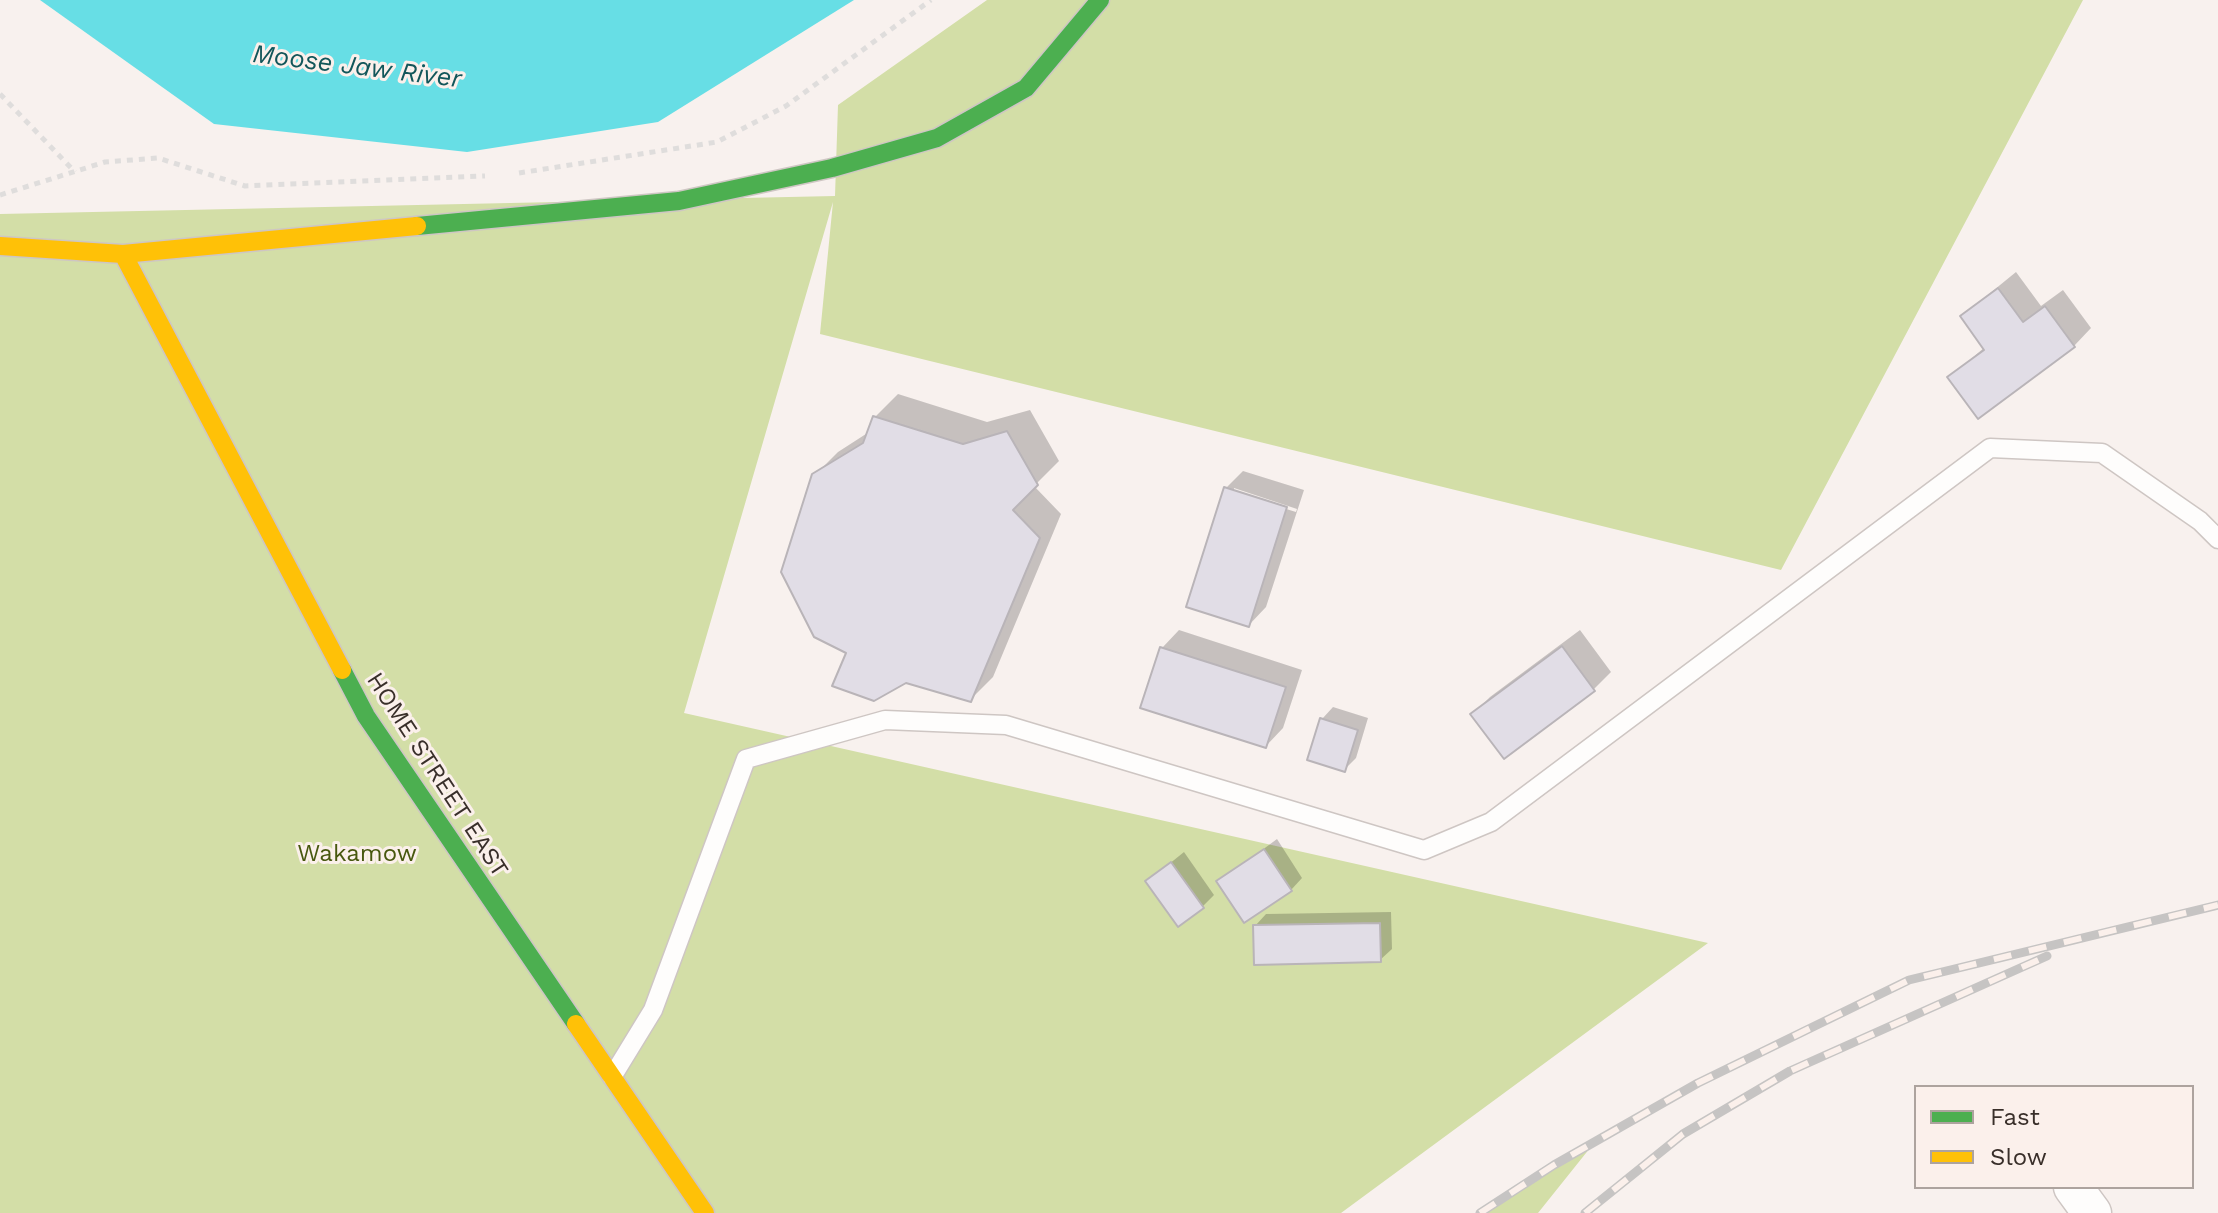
<!DOCTYPE html>
<style>
body{margin:0}
#map{position:relative;width:2218px;height:1213px;overflow:hidden;background:#f8f1ee;font-family:"Work Sans",sans-serif}
canvas{display:block}
.legend{position:absolute;left:1914px;top:1085px;width:280px;height:104px;box-sizing:border-box;background:#fbf0eb;border:2px solid #ada39e;margin:0;padding:10px 14px;list-style:none;font-size:24px;color:#392f2a}
.legend li{display:flex;align-items:center;gap:16px;height:40px}
.legend b{width:40px;border:2px solid #ada39e}
</style>
<div id="map">
<canvas width="2218" height="1213"></canvas>
<ul class="legend">
<li><b style="height:10px;background:#4caf50"></b>Fast</li>
<li><b style="height:10px;background:#ffc107"></b>Slow</li>
</ul>
</div>
<script>
const ctx = document.querySelector('canvas').getContext('2d');
ctx.lineJoin = 'round';
function fill(path, color) { ctx.fillStyle = color; ctx.fill(path, 'evenodd'); }
const shape = rows => new Path2D(rows.map(r => 'M' + r).join(''));
function strokePath(path, color, width, dash) { ctx.strokeStyle = color; ctx.lineWidth = width; ctx.lineCap = dash ? 'butt' : 'round'; ctx.setLineDash(dash || []); ctx.stroke(path); }
function write(font, color, halo, rows, align = 'center') {
  ctx.font = font + ' "Work Sans",sans-serif'; ctx.lineWidth = 6; ctx.setLineDash([]); ctx.textBaseline = 'middle'; ctx.strokeStyle = halo; ctx.fillStyle = color; for (const [text, x, y, turn = 0] of rows) {
    ctx.save(); ctx.translate(x, y); ctx.rotate((+turn || 0) * Math.PI / 180); ctx.textAlign = isNaN(turn) ? turn : align; if (halo) ctx.strokeText(text, 0, 0); ctx.fillText(text, 0, 0); ctx.restore();
  }
}
const green = shape([
 [987,0,2083,0,1781,570,820,334,833,202,684,713,1708,943,1341,1213,0,1213,0,214,835,196,838,105],
 [1602,1133,1538,1213,1481,1213,1554,1165]
]);
const water = shape([
 [40,0,854,0,658,122,467,152,214,124]
]);
const shadow = shape([
 [2016,272,2041,306,2063,290,2091,328,2074,346,1950,377,1985,347,1962,316],
 [898,394,987,422,1030,410,1059,461,1034,486,1061,514,993,677,970,700,849,652,814,476,838,452,869,432,875,417],
 [1243,471,1304,490,1266,607,1249,625,1226,488],
 [1234,488,1297,509,1296,512,1234,493],
 [1179,630,1302,670,1283,728,1266,746,1162,648],
 [1580,630,1611,672,1594,689,1504,756,1473,714,1490,697],
 [1333,707,1368,718,1356,758,1344,770,1322,719],
 [1277,839,1302,878,1291,890,1219,882],
 [1184,852,1214,895,1202,907,1148,881],
 [1391,912,1392,949,1380,960,1255,926,1266,914]
]);
const building = shape([
 [1998,288,2023,322,2045,306,2075,347,1978,419,1947,377,1984,350,1960,316,1998,288],
 [873,416,963,444,1007,431,1038,485,1013,510,1040,538,971,702,906,683,874,701,832,686,846,653,814,637,781,572,812,474,863,443,873,416],
 [1224,487,1287,507,1249,627,1186,607,1224,487],
 [1562,646,1595,691,1504,759,1470,714,1562,646],
 [1160,647,1286,687,1266,748,1140,708,1160,647],
 [1320,718,1358,730,1345,772,1307,760,1320,718],
 [1264,849,1292,891,1244,923,1216,881,1264,849],
 [1171,862,1204,908,1178,927,1145,881,1171,862],
 [1380,923,1381,962,1254,965,1253,925,1380,923]
]);
const path = shape([
 [0,94,75,172],
 [519,173,717,142,786,106,931,0],
 [0,195,105,162,158,158,245,186,485,176]
]);
const lane = shape([
 [612,1077,653,1010,746,759,885,720,1006,725,1424,850,1491,822,1990,448,2102,453,2200,521,2218,539]
]);
const street = shape([
 [2073,1187,2092,1213]
]);
const fast = shape([
 [417,226,679,201,832,168,937,138,1026,88,1100,0],
 [342,670,366,716,576,1024]
]);
const slow = shape([
 [0,246,123,254,417,226],
 [123,254,342,670],
 [576,1024,705,1213]
]);
const rail = shape([
 [1480,1213,1554,1165,1698,1083,1909,980,2218,905],
 [1585,1213,1683,1134,1790,1071,2047,956]
]);
const streetNames = [
 ["HOME STREET EAST",437,775,57]
];
const parkNames = [
 ["Wakamow",357,854]
];
const waterNames = [
 ["Moose Jaw River",357,67,7]
];
fill(green, '#d3dea7');
fill(water, '#67dee5');
fill(shadow, '#0003');
fill(building, '#e1dde6');
strokePath(building, '#b9b4b8', 2);
strokePath(lane, '#cec6c3', 21);
strokePath(street, '#cec6c3', 41);
strokePath(fast, '#cec6c3', 21);
strokePath(slow, '#cec6c3', 21);
strokePath(path, '#dfdddc', 5, [6, 6]);
strokePath(lane, '#fefdfc', 18);
strokePath(street, '#fefdfc', 38);
strokePath(fast, '#4caf50', 18);
strokePath(slow, '#ffc107', 18);
strokePath(rail, '#c6c4c3', 9);
strokePath(rail, '#fbf0eb', 6, [18]);
write('24px', '#392f2a', '#fbf0eb', streetNames);
write('24px', '#48580f', '#fbf0eb', parkNames);
write('italic 26px', '#12565a', '#fbf0eb', waterNames);
</script>
